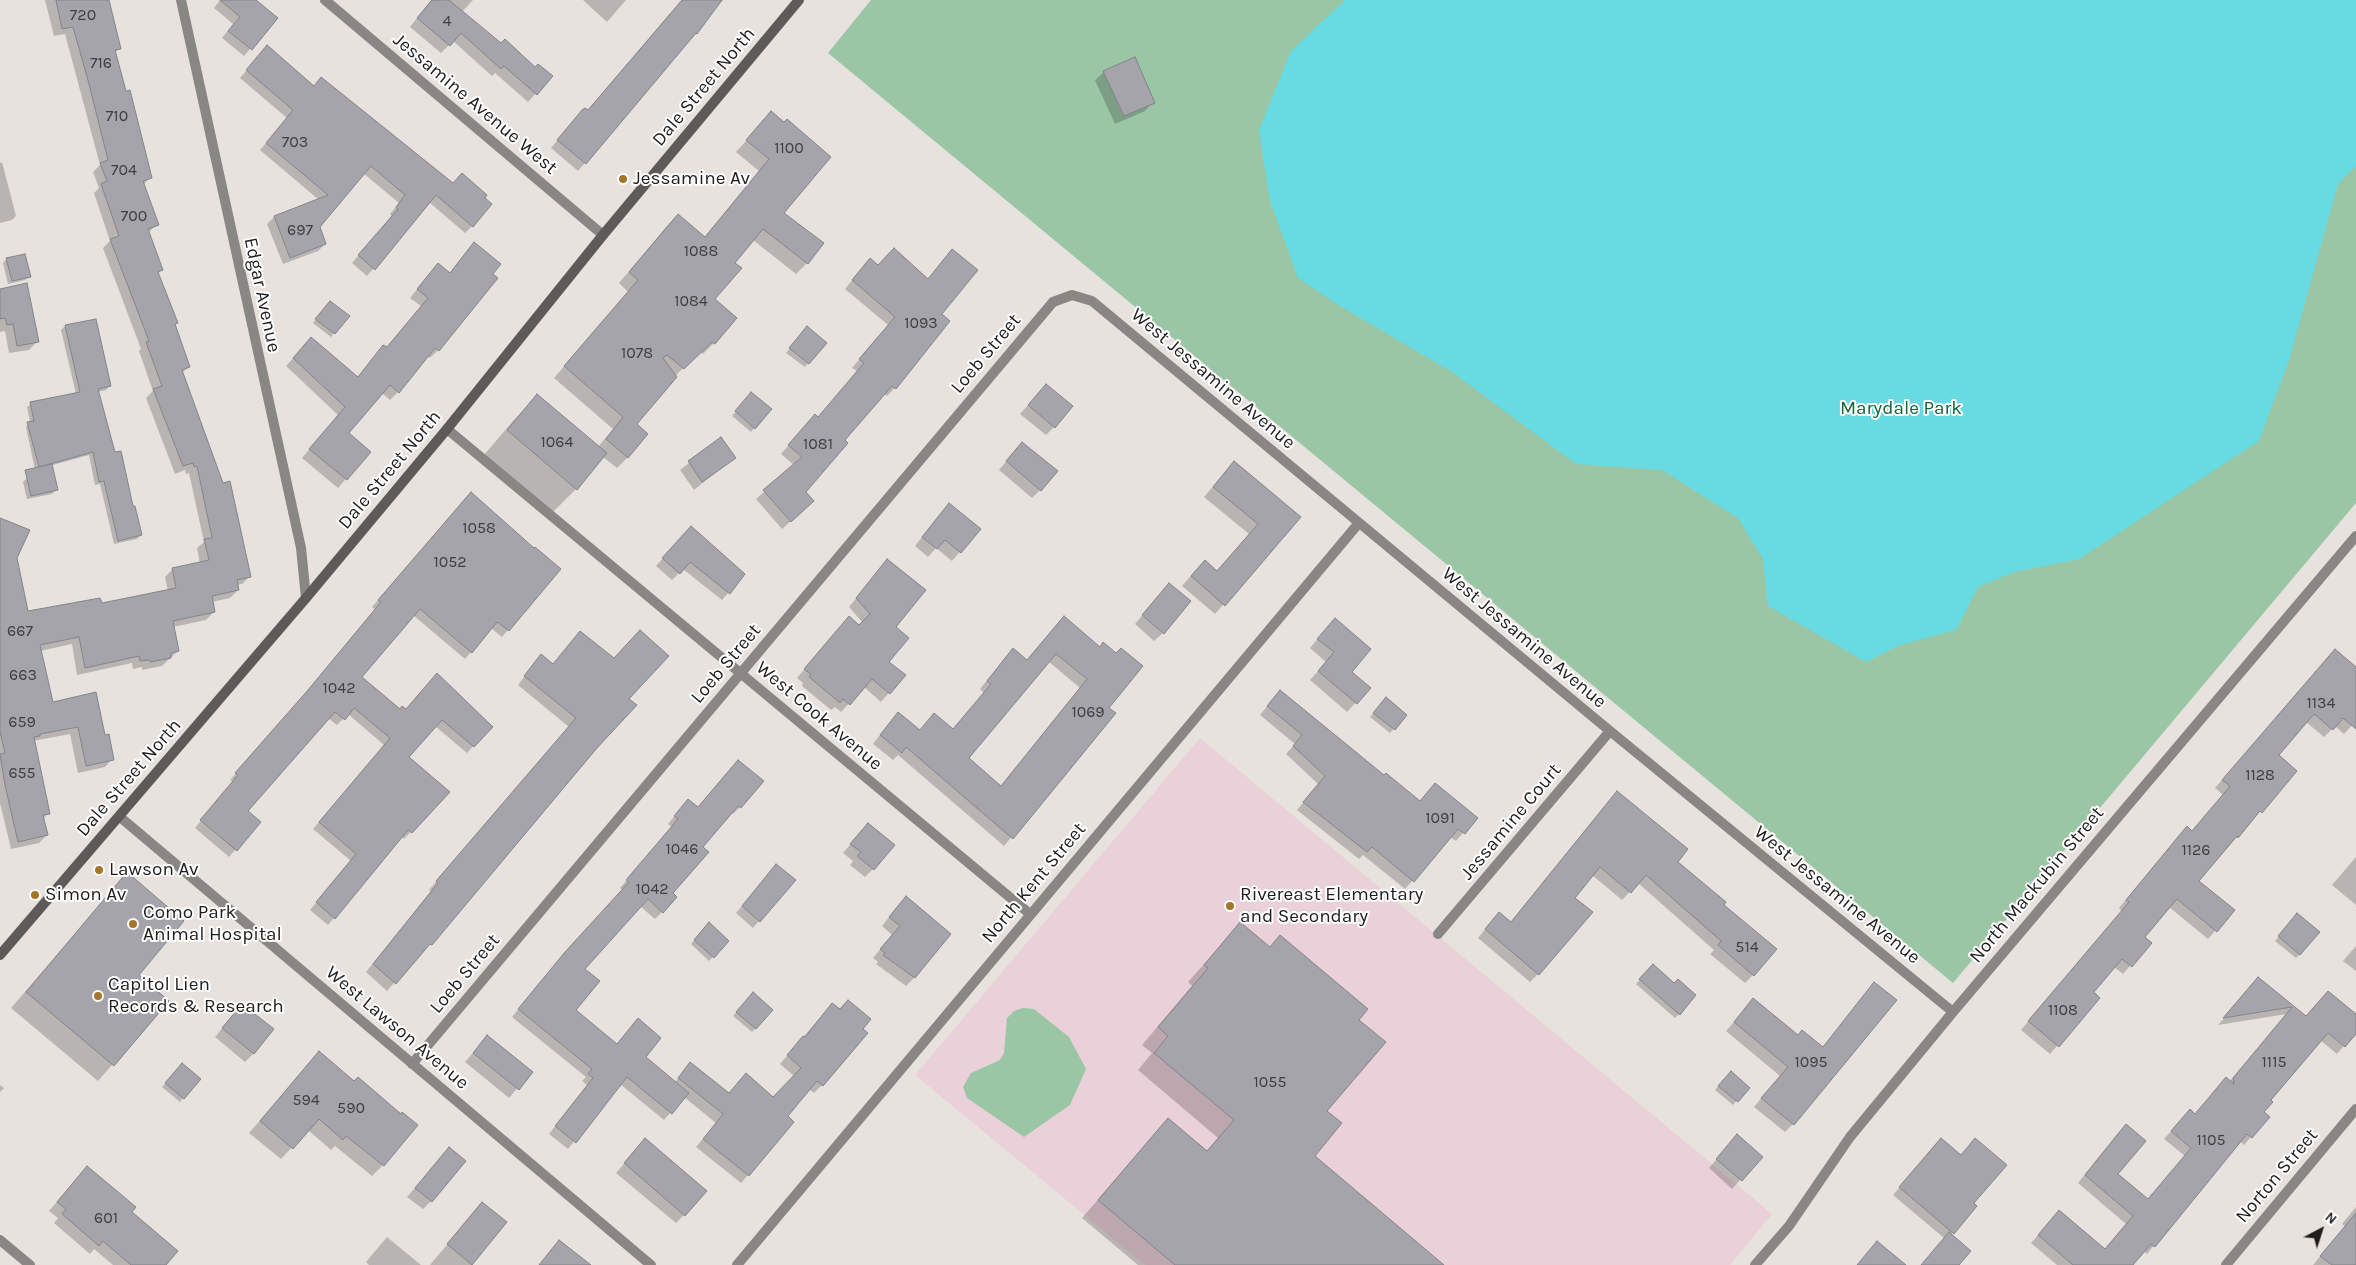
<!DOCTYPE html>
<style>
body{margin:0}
#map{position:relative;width:2356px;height:1265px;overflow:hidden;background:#e7e2de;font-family:Karla,sans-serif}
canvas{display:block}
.north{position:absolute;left:2296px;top:1205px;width:50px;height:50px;-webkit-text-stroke:4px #fff;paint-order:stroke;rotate:40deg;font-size:14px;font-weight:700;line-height:20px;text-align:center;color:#1f1d1c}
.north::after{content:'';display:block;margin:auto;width:18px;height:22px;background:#1f1d1c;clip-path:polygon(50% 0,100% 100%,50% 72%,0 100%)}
</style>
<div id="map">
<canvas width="2356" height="1265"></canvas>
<div class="north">N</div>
</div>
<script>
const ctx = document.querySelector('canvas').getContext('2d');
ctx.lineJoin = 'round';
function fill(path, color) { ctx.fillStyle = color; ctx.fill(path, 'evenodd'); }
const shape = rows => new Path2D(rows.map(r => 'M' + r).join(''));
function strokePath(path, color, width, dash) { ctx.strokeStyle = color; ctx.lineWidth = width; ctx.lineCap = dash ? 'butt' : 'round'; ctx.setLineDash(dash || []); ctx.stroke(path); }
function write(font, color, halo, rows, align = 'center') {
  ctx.font = font + ' Karla,sans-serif'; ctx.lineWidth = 4; ctx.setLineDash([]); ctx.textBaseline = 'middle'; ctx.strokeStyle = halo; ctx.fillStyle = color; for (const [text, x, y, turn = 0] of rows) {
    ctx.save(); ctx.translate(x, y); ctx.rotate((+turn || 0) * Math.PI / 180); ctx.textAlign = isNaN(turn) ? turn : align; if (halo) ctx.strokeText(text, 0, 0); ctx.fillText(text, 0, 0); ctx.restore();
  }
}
const education = shape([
 [1200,738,1772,1214,1730,1265,1145,1265,915,1075]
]);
const green = shape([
 [871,0,2356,0,2356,503,1953,983,828,53],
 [1023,1008,1034,1009,1069,1037,1086,1069,1070,1105,1024,1137,967,1098,963,1087,971,1073,1000,1060,1004,1053,1007,1018,1014,1011]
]);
const water = shape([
 [1345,0,2356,0,2356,166,2338,184,2289,360,2259,441,2079,559,2014,572,1978,587,1956,630,1900,645,1866,662,1768,606,1763,559,1738,518,1662,470,1576,464,1452,372,1340,306,1298,278,1270,201,1259,130,1291,51]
]);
const shadow = shape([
 [45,0,107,0,119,48,115,53,150,178,143,185,157,224,148,233,161,270,158,274,176,323,174,326,188,367,182,373,250,576,242,584,237,585,238,590,230,598,212,602,214,612,206,620,173,627,178,651,162,666,142,670,142,667,133,669,132,663,77,675,72,644,40,651,52,703,104,737,112,759,105,767,78,773,70,734,33,741,48,813,43,819,47,835,39,843,11,849,0,803,0,525,16,557,27,612,101,604,168,591,165,577,173,569,200,563,197,548,204,542,189,473,186,474,185,470,175,474,146,398,153,391,139,351,141,349,103,248,110,241,94,193,99,188,93,172,100,165,65,34,54,36],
 [220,0,254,0,276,18,244,56,222,38,233,24,214,8],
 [431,0,473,0,462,12,501,45,535,69,551,76,528,102,495,73,492,76,453,41,441,53,410,27],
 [583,0,626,0,607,22],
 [682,0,723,0,578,171,551,148,575,119,587,111],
 [267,47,472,226,465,233,429,202,367,276,352,263,392,217,390,214,399,203,363,173,318,227,325,244,318,251,283,264,267,224,274,217,319,200,260,150,287,118,240,78],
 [1104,72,1153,102,1145,111,1115,124,1095,80],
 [771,113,782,213,807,263,796,274,753,240,734,263,713,299,714,343,703,354,700,352,675,376,635,424,628,457,617,468,603,457,576,489,552,513,484,455,513,421,537,396,598,447,613,429,554,378,628,292,619,283,667,226,678,215,704,238,759,171,736,152],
 [2,162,16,216,12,220,0,223,0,163],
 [467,252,496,278,438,350,430,358,427,356,398,392,390,400,382,393,347,433,369,452,338,488,302,458,338,415,286,366,311,338,357,378,376,354,384,346,386,348,421,306,410,298,430,273,449,274],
 [7,259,29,276,25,280,8,284,3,263],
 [944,259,940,315,895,388,887,396,884,393,844,440,805,492,805,509,782,529,756,499,794,465,781,454,807,424,818,418,857,371,852,368,888,325,845,289,862,268,878,266,927,280],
 [0,290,37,342,29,350,9,353,5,331,0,332],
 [327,306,334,333,331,337,313,323],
 [65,326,110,386,106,390,98,392,114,454,141,535,137,539,114,544,100,484,95,485,89,455,35,470,26,427,30,422,27,407,31,404,76,394,61,330],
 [804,332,808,363,805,367,786,353],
 [1046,385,1054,427,1046,435,1020,414],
 [748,397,754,428,751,432,732,416],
 [720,439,734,458,694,490,680,470],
 [1014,452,1040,490,1032,498,999,470],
 [1225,472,1300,517,1215,614,1182,586,1195,571,1216,572,1249,534,1204,497],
 [27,478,56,490,52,494,27,499,23,482],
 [464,500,560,569,502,637,491,628,465,659,413,615,360,677,399,710,491,727,467,753,435,726,408,757,448,792,404,839,401,836,328,925,310,910,351,861,313,829,384,745,348,714,337,725,328,718,246,811,259,822,229,857,195,828,233,782,230,780,302,698,375,609,372,607],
 [941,513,979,529,952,561,936,548,928,557,915,546],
 [684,535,744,575,722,600,683,569,672,580,656,566],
 [887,561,894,628,888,662,904,675,881,702,864,687,841,712,835,707,831,710,802,686,803,683,797,678,841,626,859,626,863,623,849,607],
 [1161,593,1163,633,1154,641,1135,624],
 [1056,626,1116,655,1108,708,1114,713,1004,846,898,755,893,760,873,744,890,722,919,732,952,730,984,693,980,689,1005,658,1026,661],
 [1048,661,1080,688,1000,787,967,758],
 [1326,629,1350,672,1369,688,1347,712,1310,680,1326,662,1310,648],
 [2335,650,2356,668,2356,721,2344,734,2335,726,2324,737,2306,722,2277,756,2295,771,2198,881,2233,910,2208,939,2169,907,2143,937,2150,943,2123,974,2114,967,2092,992,2099,998,2050,1054,2021,1030,2122,911,2119,908,2179,836,2192,832,2223,795,2215,788],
 [534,664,552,665,628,699,596,748,387,991,366,972,431,891,429,890,569,727,518,685],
 [1273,699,1419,802,1476,818,1456,841,1450,837,1405,889,1363,855,1359,859,1297,810,1318,784,1286,754,1295,744,1260,715],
 [1382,702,1406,715,1390,733,1370,717],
 [731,768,740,807,733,814,731,812,701,847,671,893,676,897,662,912,655,919,640,906,583,969,574,1011,616,1045,644,1057,675,1082,683,1072,729,1094,773,1098,794,1076,780,1064,824,1013,839,1010,848,1001,861,1029,866,1034,822,1085,814,1093,809,1089,786,1116,748,1175,741,1183,696,1147,716,1123,684,1097,664,1120,620,1084,568,1149,549,1134,587,1085,582,1081,586,1077,512,1017,558,961,623,890,620,888,672,827,668,824,681,808,697,808],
 [1609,801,1722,905,1753,975,1745,983,1710,954,1714,950,1638,883,1622,900,1592,875,1573,898,1538,974,1530,982,1478,938,1491,922,1510,923],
 [860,833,873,869,865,877,850,865,853,861,843,853],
 [2356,857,2356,905,2332,885],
 [770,872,794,880,753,928,736,913],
 [127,874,137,975,168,1001,98,1081,11,1008],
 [898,906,914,978,906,986,876,964,878,962,873,958,892,935,882,926],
 [2294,919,2300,954,2296,958,2275,941],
 [1240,924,1269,948,1280,936,1358,1020,1325,1111,1313,1156,1442,1265,1138,1265,1082,1218,1168,1119,1206,1152,1218,1138,1138,1070,1152,1053,1142,1045,1192,986,1188,982],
 [705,928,728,941,709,961,691,944],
 [2356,946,2356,971,2343,961],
 [1653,965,1674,984,1679,1014,1675,1018,1636,984],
 [2258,979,2305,1018,2356,1016,2356,1032,2337,1054,2320,1040,2270,1100,2251,1137,2244,1145,2240,1141,2147,1254,2143,1251,2131,1265,2057,1265,2031,1243,2052,1219,2104,1250,2126,1224,2078,1183,2118,1133,2126,1126,2116,1174,2147,1200,2185,1156,2164,1139,2183,1118,2195,1115,2229,1082,2287,1014,2218,1025],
 [1866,993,1793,1124,1785,1132,1754,1107,1780,1076,1726,1031,1753,1000,1798,1036,1822,1048],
 [749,998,756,1028,752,1032,733,1016],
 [234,1014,254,1053,245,1062,215,1037],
 [487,1037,531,1072,509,1098,465,1062],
 [319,1053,383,1165,372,1176,335,1146,331,1150,308,1130,281,1159,249,1133],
 [178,1068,183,1098,180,1102,162,1087],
 [1727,1076,1748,1088,1733,1105,1715,1090],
 [0,1085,4,1088,0,1092],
 [1729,1145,1761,1157,1732,1189,1709,1168],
 [1934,1147,1972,1203,1951,1235,1957,1265,1922,1265,1944,1238,1893,1195],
 [449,1148,431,1201,423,1209,407,1197],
 [637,1149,684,1215,676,1223,616,1173],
 [79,1176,130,1212,164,1265,113,1265,94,1249,90,1254,54,1223,58,1218,49,1211],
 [482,1203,505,1223,471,1265,430,1265],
 [2356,1207,2356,1265,2313,1265,2345,1226,2342,1224],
 [387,1237,421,1265,369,1265,366,1262]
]);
const building = shape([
 [56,0,109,0,121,49,115,50,126,91,130,90,152,178,143,181,159,225,148,229,163,270,158,272,178,323,175,324,190,367,182,370,223,483,230,481,251,577,237,580,239,590,212,596,215,612,173,621,179,651,171,653,171,658,150,662,149,660,140,661,139,656,85,668,79,637,40,645,53,702,96,692,105,735,109,734,114,760,86,766,78,727,40,734,40,736,34,737,50,814,43,815,48,835,18,842,5,785,0,754,5,753,0,732,0,518,30,530,17,558,28,611,100,598,102,603,176,588,172,568,209,560,204,539,212,538,197,466,194,467,193,463,183,466,153,389,162,386,146,342,149,341,110,239,119,236,101,184,107,181,100,163,108,160,89,84,73,27,62,29,56,0],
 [220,0,256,0,278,18,252,50,228,31,240,17,220,0],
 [432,0,449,0,501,43,505,39,535,67,538,64,553,76,537,95,504,66,501,69,461,33,450,46,417,18,432,0],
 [682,0,722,0,697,34,696,33,586,164,557,140,582,110,585,108,588,110,682,0],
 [267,45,314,86,321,77,453,183,462,173,487,195,485,198,492,204,473,227,436,195,375,270,358,255,398,209,396,207,405,195,371,166,320,227,326,244,290,258,274,216,328,195,266,143,293,110,246,70,267,45],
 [1135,57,1155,103,1124,116,1103,71,1135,57],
 [771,111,784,122,787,119,831,157,784,213,824,243,808,264,763,229,735,263,742,268,715,299,737,318,715,344,712,342,684,369,667,355,663,358,677,377,637,424,648,434,628,458,606,439,623,417,564,366,638,280,629,272,678,214,705,237,769,159,746,140,771,111],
 [474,242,501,264,493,274,498,278,439,351,435,348,399,393,390,385,349,433,371,452,347,480,309,449,345,407,293,358,311,337,358,377,383,345,387,347,428,298,417,289,438,263,450,273,474,242],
 [894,248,928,279,952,249,978,270,942,314,950,321,896,389,892,386,845,440,848,443,806,492,814,501,791,522,763,490,802,457,788,445,815,414,818,417,864,363,859,359,895,317,852,280,870,258,878,265,894,248],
 [25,254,31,277,12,281,6,258,25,254],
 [27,283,39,342,17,346,13,324,7,325,5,318,0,319,0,289,27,283],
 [330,301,350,316,335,334,315,319,330,301],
 [96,319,111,386,98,389,115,452,121,451,133,506,135,506,142,535,118,541,104,481,99,482,93,452,39,467,27,422,34,421,30,402,80,392,65,325,96,319],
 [807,326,827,343,809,364,789,348,807,326],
 [1046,384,1073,406,1055,428,1028,405,1046,384],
 [751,392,772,409,755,429,735,411,751,392],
 [537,394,607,453,577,490,507,430,537,394],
 [721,437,736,458,702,482,688,461,721,437],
 [1022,442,1058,471,1041,491,1006,461,1022,442],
 [1234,461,1301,517,1225,606,1191,576,1205,560,1217,571,1258,524,1213,487,1234,461],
 [52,464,58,490,31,496,25,470,52,464],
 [471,492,534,548,535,547,561,569,509,631,497,622,472,653,420,609,362,677,400,709,402,706,406,709,437,673,493,727,474,747,442,720,409,757,450,792,412,833,408,830,335,919,316,902,356,854,319,822,390,738,354,708,345,720,335,712,248,811,261,822,237,851,200,820,238,775,235,773,308,690,381,602,378,600,471,492],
 [949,503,981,529,961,553,945,540,937,549,922,537,949,503],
 [691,526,745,574,730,594,690,562,680,574,662,558,691,526],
 [887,559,926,590,896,627,909,638,889,662,906,675,890,694,872,679,850,705,843,699,840,703,809,677,811,674,804,669,849,616,859,625,870,614,856,598,887,559],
 [1169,583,1191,601,1164,634,1142,615,1169,583],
 [1064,616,1100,647,1103,642,1116,653,1121,648,1143,666,1109,708,1116,713,1013,839,906,747,902,753,880,735,898,712,920,730,934,713,953,729,991,684,987,681,1013,648,1027,660,1064,616],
 [1056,654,1087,679,1001,786,969,758,1056,654],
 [1335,618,1371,649,1352,672,1371,688,1357,704,1318,671,1334,652,1317,639,1335,618],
 [640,630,669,656,629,699,637,705,597,748,432,945,430,944,396,984,373,964,438,883,436,881,576,718,524,676,541,654,553,664,580,631,614,658,640,630],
 [2335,649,2356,667,2356,729,2343,718,2333,730,2314,714,2279,755,2297,771,2262,813,2260,811,2238,838,2237,836,2199,881,2235,910,2217,932,2177,899,2145,937,2152,943,2132,967,2122,959,2094,992,2100,998,2059,1047,2028,1021,2129,902,2126,900,2187,826,2192,831,2230,786,2222,780,2335,649],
 [1280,690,1384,775,1386,773,1420,801,1435,783,1478,818,1465,834,1458,829,1414,882,1372,847,1367,852,1303,802,1325,776,1293,746,1302,735,1267,706,1280,690],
 [1386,697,1407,715,1395,730,1373,713,1386,697],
 [738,760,764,781,741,808,738,806,703,847,709,852,673,893,677,897,663,913,648,899,585,969,600,981,576,1010,617,1044,638,1018,661,1038,646,1057,689,1093,672,1114,627,1077,576,1143,555,1126,593,1078,588,1074,592,1069,518,1009,565,952,629,882,626,880,678,819,674,816,688,799,698,807,738,760],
 [1617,791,1688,849,1678,862,1726,902,1724,905,1777,949,1754,976,1718,945,1721,941,1646,875,1631,893,1600,867,1575,898,1593,912,1539,975,1485,929,1499,912,1511,922,1617,791],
 [868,823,895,845,874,870,857,856,861,852,850,844,868,823],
 [776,864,796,880,760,922,742,906,776,864],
 [127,872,184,921,139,975,169,1001,114,1066,26,992,127,872],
 [906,896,951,934,915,978,883,955,885,953,880,949,900,926,889,917,906,896],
 [2297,913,2320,932,2300,955,2278,936,2297,913],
 [709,922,729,941,714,958,694,940,709,922],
 [1240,922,1270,947,1280,935,1368,1009,1359,1020,1386,1042,1327,1111,1342,1123,1315,1156,1444,1265,1175,1265,1098,1200,1168,1118,1207,1151,1234,1120,1154,1053,1168,1036,1158,1027,1208,968,1204,965,1240,922],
 [1653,964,1674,983,1678,979,1696,995,1680,1015,1639,979,1653,964],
 [2258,977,2306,1016,2328,991,2356,1014,2356,1034,2345,1047,2328,1033,2271,1100,2273,1102,2264,1112,2270,1117,2252,1138,2247,1134,2155,1247,2151,1244,2133,1265,2073,1265,2038,1235,2059,1210,2105,1249,2133,1216,2085,1175,2126,1124,2146,1141,2118,1174,2148,1199,2191,1148,2171,1131,2190,1109,2195,1114,2226,1077,2234,1084,2233,1078,2292,1007,2223,1018,2258,977],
 [1874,982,1897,1000,1794,1125,1761,1098,1788,1067,1734,1022,1753,998,1798,1035,1802,1030,1823,1047,1874,982],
 [753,992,773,1010,756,1029,736,1012,753,992],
 [848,1000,871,1019,863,1029,868,1033,823,1086,817,1081,788,1116,794,1122,749,1176,703,1139,723,1114,678,1078,690,1062,729,1093,746,1073,773,1097,801,1068,787,1055,803,1036,805,1037,832,1003,840,1009,848,1000],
 [242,1004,274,1029,254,1054,222,1028,242,1004],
 [487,1035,533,1072,519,1090,473,1053,487,1035],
 [319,1051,354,1081,358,1077,401,1114,402,1112,418,1125,384,1166,346,1136,343,1140,319,1119,293,1149,260,1121,319,1051],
 [182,1063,201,1079,184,1099,165,1083,182,1063],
 [1731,1071,1750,1088,1738,1102,1718,1086,1731,1071],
 [1737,1134,1763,1157,1742,1181,1716,1159,1737,1134],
 [645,1138,707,1191,685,1216,624,1163,645,1138],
 [1941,1138,1961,1155,1975,1138,2007,1165,1974,1203,1977,1206,1954,1234,1899,1187,1941,1138],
 [449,1147,466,1161,432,1202,415,1188,449,1147],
 [87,1166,136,1207,132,1212,178,1251,166,1265,131,1265,103,1241,99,1246,62,1214,66,1209,57,1202,87,1166],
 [482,1202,507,1222,472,1265,447,1244,482,1202],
 [2356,1213,2356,1265,2332,1265,2320,1256,2356,1213],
 [1949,1232,1971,1251,1959,1265,1921,1265,1949,1232],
 [559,1240,591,1265,539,1265,559,1240],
 [1877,1241,1906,1265,1857,1265,1877,1241]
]);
const street = shape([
 [181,0,301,548,306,598],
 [325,0,603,235],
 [447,429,1030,914],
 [120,817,651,1265],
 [1438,934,1610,731],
 [412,1064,1053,302,1072,295,1092,301,1610,731,1953,1012],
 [0,1240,30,1265],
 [737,1265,1358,524],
 [1755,1265,1789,1226,1850,1137,1953,1012,2356,536],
 [2226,1265,2356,1109]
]);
const secondary = shape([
 [0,955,306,598,447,429,603,235,799,0]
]);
const markers = [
 [623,179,5,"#a47629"],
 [99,870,5,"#a47629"],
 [35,895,5,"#a47629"],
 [1230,906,5,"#a47629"],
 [133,924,5,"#a47629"],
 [98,996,5,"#a47629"]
];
const numberNames = [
 ["720",83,15],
 ["4",447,21],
 ["716",101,63],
 ["710",117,116],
 ["703",295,142],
 ["1100",789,148],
 ["704",124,170],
 ["700",134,216],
 ["697",300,230],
 ["1088",701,251],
 ["1084",691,301],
 ["1093",921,323],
 ["1078",637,353],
 ["1064",557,442],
 ["1081",818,444],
 ["1058",479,528],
 ["1052",450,562],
 ["667",20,631],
 ["663",23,675],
 ["1042",339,688],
 ["1134",2321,703],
 ["1069",1088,712],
 ["659",22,722],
 ["655",22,773],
 ["1128",2260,775],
 ["1091",1440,818],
 ["1046",682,849],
 ["1126",2196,850],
 ["1042",652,889],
 ["514",1747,947],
 ["1108",2063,1010],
 ["1095",1811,1062],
 ["1115",2274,1062],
 ["1055",1270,1082],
 ["594",306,1100],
 ["590",351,1108],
 ["1105",2211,1140],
 ["601",106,1218]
];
const streetNames = [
 ["Dale Street North",704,87,-50],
 ["Jessamine Avenue West",475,104,40],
 ["Edgar Avenue",262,295,78],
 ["Loeb Street",986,354,-50],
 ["West Jessamine Avenue",1213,379,40],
 ["Dale Street North",390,470,-50],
 ["West Jessamine Avenue",1524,638,40],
 ["Loeb Street",726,664,-50],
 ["West Cook Avenue",819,716,40],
 ["Dale Street North",129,778,-49],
 ["Jessamine Court",1511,822,-50],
 ["North Kent Street",1034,883,-50],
 ["North Mackubin Street",2037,885,-50],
 ["West Jessamine Avenue",1837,895,39],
 ["Loeb Street",465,974,-50],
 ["West Lawson Avenue",397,1028,40],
 ["Norton Street",2277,1176,-50]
];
const poiNames = [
 ["Jessamine Av",633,179],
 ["Lawson Av",109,870],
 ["Simon Av",45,895],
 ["Rivereast Elementary",1240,895],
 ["and Secondary",1240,917],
 ["Como Park",143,913],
 ["Animal Hospital",143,935],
 ["Capitol Lien",108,985],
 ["Records & Research",108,1007]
];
const parkNames = [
 ["Marydale Park",1901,409]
];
fill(education, '#ead1d9');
fill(green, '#9ac6a6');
fill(water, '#67dae2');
fill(shadow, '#0003');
fill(building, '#a4a4aa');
strokePath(building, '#838489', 1);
strokePath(street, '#888784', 10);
strokePath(secondary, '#5d5b58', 10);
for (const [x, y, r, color] of markers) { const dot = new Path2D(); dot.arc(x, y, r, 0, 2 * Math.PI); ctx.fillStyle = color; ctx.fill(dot); strokePath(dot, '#fff', 2); }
write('16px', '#403f40', null, numberNames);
write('19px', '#1f1d1c', '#fff', streetNames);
write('19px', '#1f1d1c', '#fff', poiNames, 'left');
write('19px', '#126536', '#fff', parkNames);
</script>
